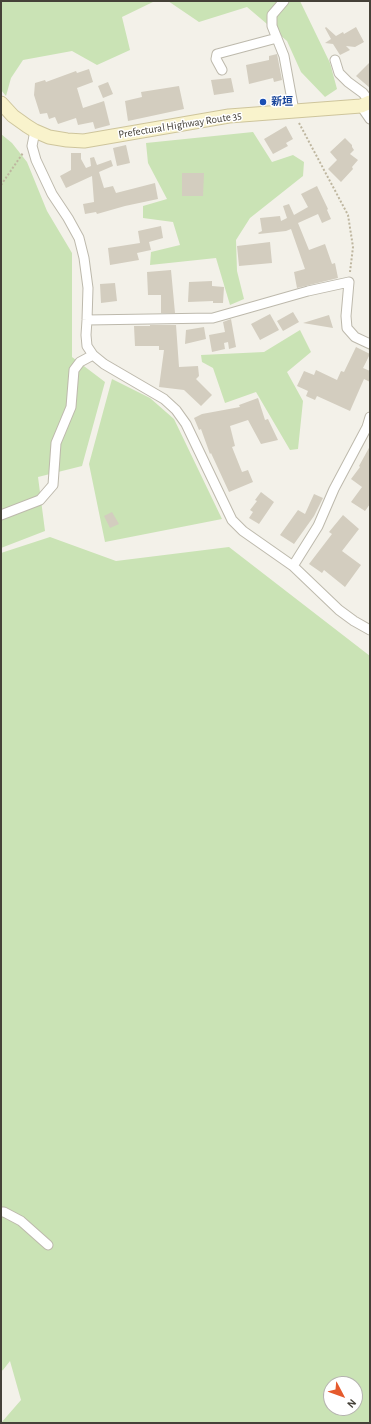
<!DOCTYPE html>
<meta charset="utf-8">
<style>
body{margin:0}
#map{position:relative;width:371px;height:1424px;overflow:hidden;background:#f3f1e9;font-family:"Alegreya Sans",sans-serif}
canvas{display:block}
.frame{position:absolute;inset:0;border:2px solid #454138;pointer-events:none}
.north{position:absolute;left:323px;top:1376px;width:40px;height:40px;box-sizing:border-box;background:#fff;border:1px solid #b5b3af;border-radius:50%;rotate:131deg;font-size:11px;font-weight:700;line-height:16px;text-align:center;color:#454138}
.north::after{content:'';display:block;margin:auto;width:14px;height:18px;background:#e55a2d;clip-path:polygon(50% 0,100% 100%,50% 72%,0 100%)}
</style>
<div id="map">
<canvas width="371" height="1424"></canvas>
<div class="frame"></div>
<div class="north">N</div>
</div>
<script>
const ctx = document.querySelector('canvas').getContext('2d');
ctx.lineJoin = 'round';
function fill(path, color) { ctx.fillStyle = color; ctx.fill(path, 'evenodd'); }
const shape = rows => new Path2D(rows.map(r => 'M' + r).join(''));
function strokePath(path, color, width, dash) { ctx.strokeStyle = color; ctx.lineWidth = width; ctx.lineCap = dash ? 'butt' : 'round'; ctx.setLineDash(dash || []); ctx.stroke(path); }
function write(font, color, halo, rows, align = 'center') {
  ctx.font = font + ' "Alegreya Sans","Noto Sans JP",sans-serif'; ctx.lineWidth = 3; ctx.setLineDash([]); ctx.textBaseline = 'middle'; ctx.strokeStyle = halo; ctx.fillStyle = color; for (const [text, x, y, turn = 0] of rows) {
    ctx.save(); ctx.translate(x, y); ctx.rotate((+turn || 0) * Math.PI / 180); ctx.textAlign = isNaN(turn) ? turn : align; if (halo) ctx.strokeText(text, 0, 0); ctx.fillText(text, 0, 0); ctx.restore();
  }
}
const green = shape([
 [1,1,155,1,122,17,130,50,97,65,72,51,23,60,11,78,6,96,1,90],
 [168,1,300,1,330,63,337,89,325,97,301,72,287,41,247,7,199,22],
 [253,132,272,162,293,155,304,162,303,176,250,218,236,240,237,271,244,299,230,305,216,258,150,265,151,252,180,245,173,222,143,218,143,206,167,199,148,163,146,143],
 [1,134,12,143,27,162,47,211,72,253,72,357,105,382,82,466,38,477,45,531,1,548],
 [300,330,311,352,287,372,303,401,298,449,290,450,256,392,225,403,213,368,202,362,201,355,264,352],
 [112,379,150,398,174,419,222,519,105,542,89,464],
 [50,537,116,561,229,547,370,656,370,1423,1,1423,21,1400,10,1361,3,1370,1,1371,1,553],
 [331,1384,355,1384,355,1408,331,1408]
]);
const building = shape([
 [326,27,336,36,343,32,344,34,356,27,364,42,355,47,346,46,350,50,340,55,333,44,325,43,331,39,325,28],
 [277,54,282,80,274,82,273,78,249,84,246,65,269,60,269,56],
 [370,62,370,88,356,76],
 [89,69,93,82,77,88,83,108,104,101,110,125,95,129,93,122,78,125,76,118,58,124,55,117,49,119,47,113,40,114,34,95,35,83,45,80,46,82,76,71,77,73],
 [231,78,234,92,214,95,211,80],
 [108,82,113,94,103,98,98,86],
 [179,86,184,109,128,121,125,101,142,97,141,92],
 [286,126,293,139,286,143,288,146,273,154,264,139],
 [345,138,352,145,352,147,354,150,350,154,358,160,352,167,353,169,341,182,328,169,337,160,330,152],
 [126,145,130,163,117,166,113,148],
 [71,153,81,153,81,159,86,168,91,166,90,158,94,157,97,165,111,160,113,166,99,172,104,188,113,186,116,193,155,183,158,199,125,206,97,214,96,212,85,214,83,204,94,202,92,176,66,188,60,176,71,170],
 [182,173,204,173,203,196,182,196],
 [317,186,328,209,327,210,331,219,322,223,318,214,298,223,309,250,325,244,332,264,335,263,338,278,297,288,294,272,305,269,291,229,286,231,259,234,258,233,262,231,260,218,280,216,281,221,287,218,283,206,289,204,294,215,308,207,301,194],
 [161,226,163,238,149,242,151,250,137,253,139,260,110,265,108,248,140,243,138,231],
 [270,242,272,263,239,266,237,246],
 [171,270,175,313,161,313,161,295,148,295,147,272],
 [212,281,212,286,224,287,223,303,213,303,213,301,188,302,189,282],
 [115,283,117,301,101,303,100,284],
 [293,312,299,322,283,331,277,321],
 [270,314,279,330,260,340,251,324],
 [329,315,333,328,303,323],
 [231,319,236,347,229,349,228,342,224,343,225,349,212,352,209,335,225,332,223,322],
 [150,325,176,325,179,367,198,366,199,376,196,379,212,395,201,406,184,390,159,387,164,350,159,350,159,346,135,346,134,326,150,326],
 [204,327,206,339,185,344,186,330],
 [356,347,370,354,363,368,370,371,370,382,364,379,350,411,317,396,315,400,306,396,308,391,297,386,304,371,314,375,316,370,337,380,341,371,344,372],
 [258,398,265,420,268,419,278,440,261,444,248,420,230,426,235,446,232,447,242,472,248,470,253,482,229,492,211,453,210,454,201,429,199,430,194,418,202,414,240,407,239,405],
 [370,446,370,504,365,511,351,502,362,487,351,479,360,467,359,466],
 [261,492,274,502,259,524,249,518,253,512,250,510,257,501,255,500],
 [314,494,323,498,314,516,294,544,280,535,298,510,305,514],
 [112,512,119,524,110,528,104,516],
 [343,515,359,529,342,551,361,565,345,587,324,570,322,573,309,564,332,534,329,532]
]);
const path = shape([
 [299,123,348,215,353,247,350,272],
 [1,185,23,153]
]);
const street = shape([
 [284,1,272,15,272,26,284,56,294,111],
 [335,60,339,73,348,82,363,93,370,102],
 [222,70,216,59,217,54,277,38],
 [361,106,370,119],
 [35,131,32,146,36,160,52,194,68,218,79,238,84,258,88,288,87,320,86,335,87,346,93,355,104,364,164,399,176,410,186,424,232,520,243,531,293,566,339,610,354,621,370,630],
 [87,320,213,318,308,291,349,282,346,316,347,328,355,337,370,344],
 [1,515,40,500,53,485,56,443,71,407,74,370,80,362,93,355],
 [293,566,318,526,334,489,367,427,370,417],
 [1,1212,4,1212,21,1221,48,1245]
]);
const secondary = shape([
 [1,103,13,116,27,126,35,131,49,137,67,140,84,141,229,116,361,106,370,102]
]);
const markers = [
 [263,102,4,"#1a4fb4"]
];
const transitNames = [
 ["新垣",271,102]
];
const streetNames = [
 ["Prefectural Highway Route 35",180,125,-9]
];
fill(green, '#cae3b5');
fill(building, '#d3cdbf');
strokePath(street, '#bdb9ac', 11);
strokePath(secondary, '#cec59c', 15);
strokePath(path, '#beb69f', 2, [2, 2]);
strokePath(street, '#fff', 9);
strokePath(secondary, '#f9f3cc', 13);
for (const [x, y, r, color] of markers) { const dot = new Path2D(); dot.arc(x, y, r, 0, 2 * Math.PI); ctx.fillStyle = color; ctx.fill(dot); strokePath(dot, '#fff', 1.5); }
write('bold 11px', '#164399', '#fff', transitNames, 'left');
write('11px', '#454138', '#fff', streetNames);
</script>
